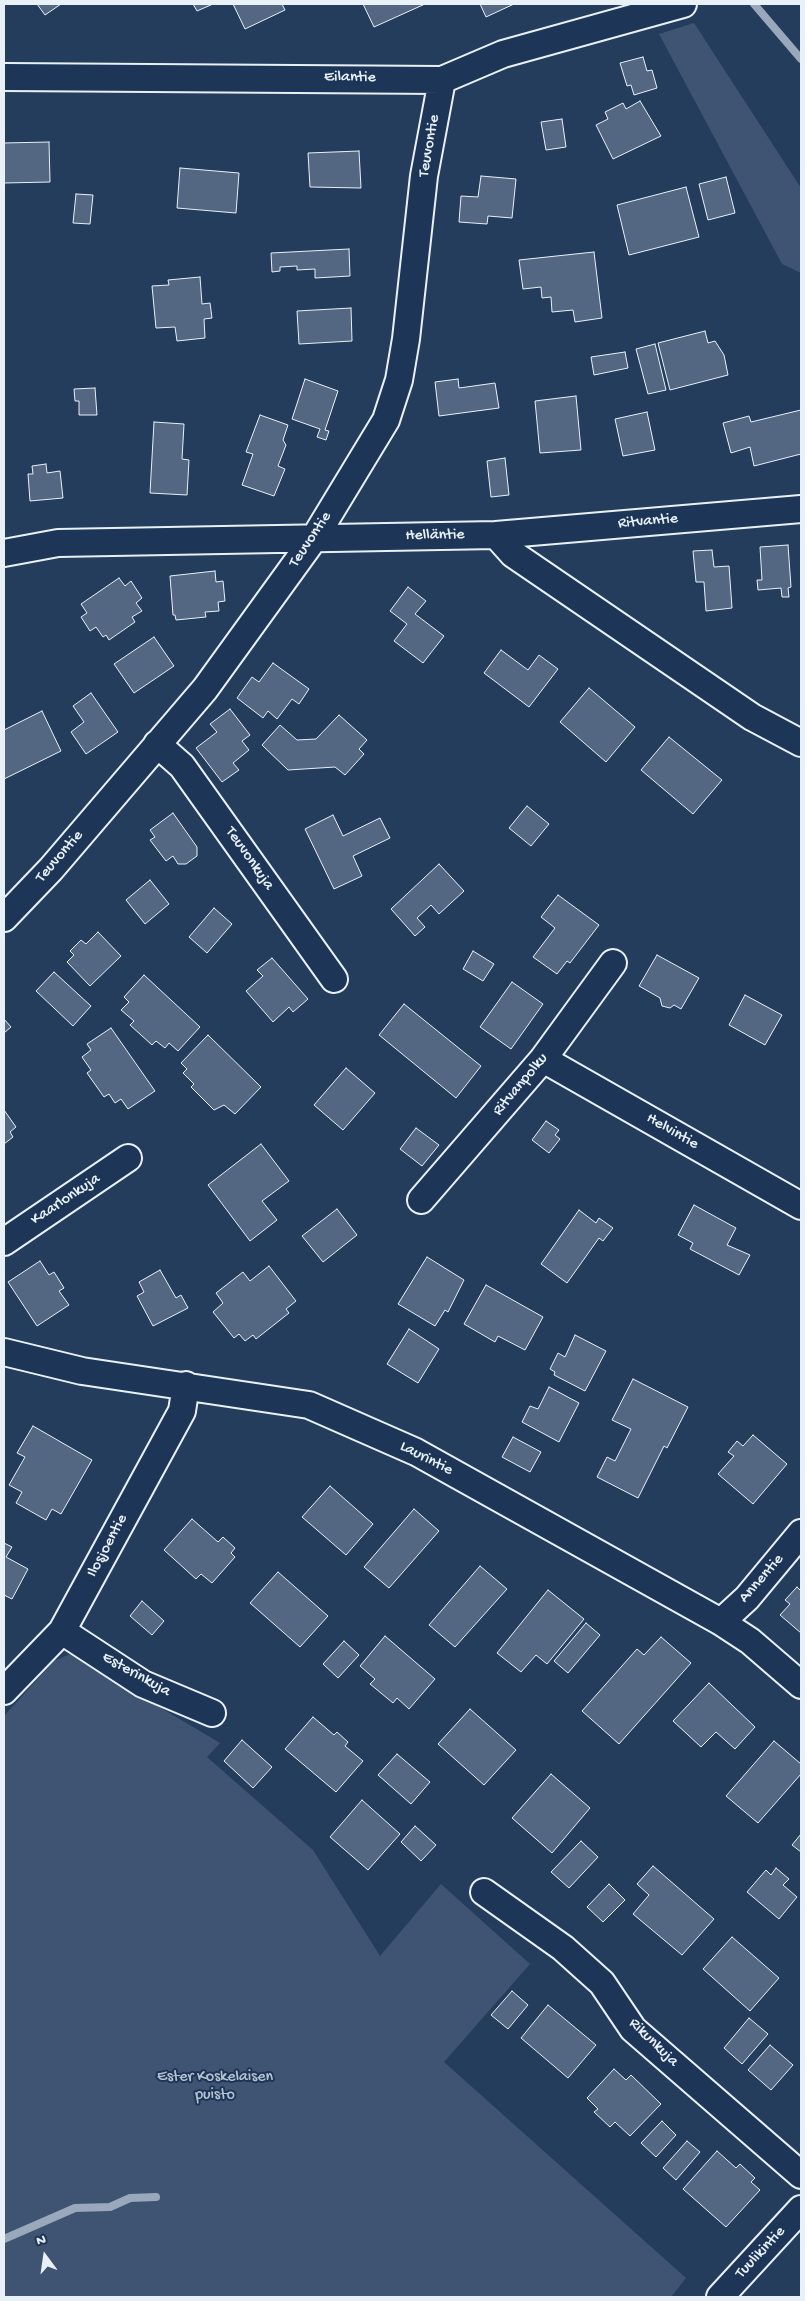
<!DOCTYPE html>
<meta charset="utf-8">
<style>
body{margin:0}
#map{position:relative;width:805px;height:2301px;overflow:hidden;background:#253d5d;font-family:"Gochi Hand",sans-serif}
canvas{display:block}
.frame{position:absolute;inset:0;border:5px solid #e8f1f8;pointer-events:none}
.north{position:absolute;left:20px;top:2231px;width:50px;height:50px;-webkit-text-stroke:4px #1d3557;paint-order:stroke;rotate:346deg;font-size:14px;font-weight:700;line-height:20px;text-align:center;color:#e8f1f8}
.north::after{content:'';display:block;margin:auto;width:18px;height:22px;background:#e8f1f8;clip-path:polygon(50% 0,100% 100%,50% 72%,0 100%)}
</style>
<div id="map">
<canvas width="805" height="2301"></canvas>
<div class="frame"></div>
<div class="north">N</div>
</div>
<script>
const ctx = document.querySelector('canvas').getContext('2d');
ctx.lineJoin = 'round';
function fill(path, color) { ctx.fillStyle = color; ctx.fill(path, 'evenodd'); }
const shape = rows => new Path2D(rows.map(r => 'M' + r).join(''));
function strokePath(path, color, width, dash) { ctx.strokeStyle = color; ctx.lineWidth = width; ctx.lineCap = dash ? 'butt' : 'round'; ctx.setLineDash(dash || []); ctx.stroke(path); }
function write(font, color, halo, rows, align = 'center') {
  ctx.font = font + ' "Gochi Hand",sans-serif'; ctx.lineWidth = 4; ctx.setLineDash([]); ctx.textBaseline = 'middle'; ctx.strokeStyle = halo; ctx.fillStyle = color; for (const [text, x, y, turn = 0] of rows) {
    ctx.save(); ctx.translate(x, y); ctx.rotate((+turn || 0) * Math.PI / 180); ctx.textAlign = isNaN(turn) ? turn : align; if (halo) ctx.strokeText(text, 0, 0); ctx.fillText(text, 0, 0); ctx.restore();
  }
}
const green = shape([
 [694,23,801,188,801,273,782,264,659,34],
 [70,1654,220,1743,207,1757,313,1850,380,1956,441,1884,530,1964,444,2062,686,2278,671,2297,4,2297,4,1716,54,1661]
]);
const stream = shape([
 [754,4,801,59],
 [4,2239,75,2208,110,2207,130,2198,156,2197]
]);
const building = shape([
 [37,4,61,4,45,15,37,4],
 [193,4,213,4,197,11,193,4],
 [233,4,282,4,285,10,245,29,233,4],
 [363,4,425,4,374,27,363,4],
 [480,4,514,4,486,17,480,4],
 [643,57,647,71,652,70,657,88,634,95,631,85,627,86,620,63,643,57],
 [640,101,661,136,613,159,596,125,608,119,605,112,623,103,626,109,640,101],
 [562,119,566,147,546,150,541,122,562,119],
 [49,142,50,182,4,183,4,143,49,142],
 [359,151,361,188,310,187,308,153,359,151],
 [180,168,239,173,236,213,177,208,180,168],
 [481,176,516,179,512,218,488,216,487,224,459,222,461,196,478,197,481,176],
 [726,177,735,213,708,220,699,184,726,177],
 [686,187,699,237,629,255,617,205,686,187],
 [76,194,93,195,90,224,73,223,76,194],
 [349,249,350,276,315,278,315,269,297,270,297,266,280,267,280,271,272,272,271,253,349,249],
 [594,252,602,318,575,322,573,310,552,312,551,297,542,298,541,287,523,289,519,260,594,252],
 [200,277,202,304,210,303,212,318,204,319,205,338,177,341,175,327,156,328,152,286,169,285,168,280,200,277],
 [351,308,352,341,299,344,297,311,351,308],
 [705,331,708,343,715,341,724,355,728,375,670,390,658,343,705,331],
 [655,344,666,390,648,394,636,349,655,344],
 [625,352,628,368,594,375,591,357,625,352],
 [305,379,338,391,325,430,329,431,326,440,317,437,320,429,292,419,305,379],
 [458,379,459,388,495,383,499,408,439,416,435,382,458,379],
 [95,388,97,415,79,415,79,401,75,401,74,389,95,388],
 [576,396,581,450,540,453,535,401,576,396],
 [801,410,801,454,754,466,750,447,731,453,723,423,749,416,751,422,801,410],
 [647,412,655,450,623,456,615,419,647,412],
 [260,415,288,425,283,440,286,445,278,466,285,469,274,496,242,485,253,454,246,452,260,415],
 [154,422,184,424,182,459,189,460,187,495,150,493,154,422],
 [505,458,509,495,491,497,487,461,505,458],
 [46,464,47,473,60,471,63,498,30,501,28,474,33,474,32,466,46,464],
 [788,545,791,587,788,588,789,597,782,597,781,588,758,590,757,580,762,580,760,547,788,545],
 [712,550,714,567,729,566,732,608,706,611,704,582,696,582,693,551,712,550],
 [215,571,216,582,223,581,225,601,218,602,219,611,205,612,206,617,176,620,175,615,173,615,170,576,215,571],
 [119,578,125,586,131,581,142,598,136,603,142,611,132,617,135,622,109,640,106,635,103,637,96,627,90,631,81,617,87,613,81,604,119,578],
 [408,587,426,601,415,614,444,636,423,663,394,641,407,624,390,611,408,587],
 [154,637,174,666,134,693,114,664,154,637],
 [501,650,528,670,539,655,558,669,529,707,484,673,501,650],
 [273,663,309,689,299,704,292,699,277,719,268,711,263,718,237,698,252,677,259,682,273,663],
 [589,688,635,727,606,762,560,722,589,688],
 [91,693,118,732,86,754,71,732,84,722,73,706,91,693],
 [230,709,250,735,242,741,249,750,233,763,239,770,222,782,196,748,217,732,210,724,230,709],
 [42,711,61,751,4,779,4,730,42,711],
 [339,715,367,740,359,749,364,754,345,775,335,767,288,770,262,745,280,725,297,740,316,739,339,715],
 [669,737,722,780,693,814,641,770,669,737],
 [527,806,549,824,531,846,509,828,527,806],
 [173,813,197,847,197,856,186,864,178,864,173,856,166,861,150,840,155,837,150,830,173,813],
 [333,815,343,836,380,818,390,838,353,856,362,876,334,889,305,829,333,815],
 [439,864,464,891,439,914,431,905,417,918,425,927,415,936,391,909,439,864],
 [150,880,169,904,145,924,126,900,150,880],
 [558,895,599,925,570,963,567,961,557,974,533,957,555,928,541,917,558,895],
 [214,908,232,924,207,953,189,937,214,908],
 [98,932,121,956,90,986,67,962,74,955,70,951,81,940,86,944,98,932],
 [473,951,494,964,483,981,463,969,473,951],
 [657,955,699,978,681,1009,674,1005,670,1008,662,1006,660,998,639,986,657,955],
 [272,958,308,999,293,1012,289,1007,273,1022,246,991,263,976,257,970,272,958],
 [54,972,91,1006,73,1026,36,991,54,972],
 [144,975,200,1027,178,1051,169,1043,165,1048,156,1041,152,1045,130,1025,134,1021,121,1010,129,1002,124,997,144,975],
 [512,982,543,1004,511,1049,480,1027,512,982],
 [745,995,782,1015,765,1045,729,1025,745,995],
 [404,1004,481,1066,456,1098,379,1035,404,1004],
 [4,1019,11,1027,4,1033,4,1019],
 [111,1028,155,1091,128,1109,121,1099,115,1103,109,1094,104,1097,87,1073,91,1070,82,1057,91,1050,87,1044,111,1028],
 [208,1035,261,1087,235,1114,224,1105,214,1110,191,1087,194,1084,183,1073,187,1069,181,1063,208,1035],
 [346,1068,375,1093,343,1130,314,1105,346,1068],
 [4,1110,16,1127,10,1132,13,1137,4,1144,4,1110],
 [546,1121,559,1130,555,1135,560,1139,549,1153,532,1140,546,1121],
 [416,1128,439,1145,422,1166,400,1149,416,1128],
 [261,1144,289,1181,262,1201,277,1220,250,1241,208,1185,261,1144],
 [694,1205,736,1228,727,1245,750,1255,739,1275,690,1249,693,1243,678,1235,694,1205],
 [337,1209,357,1235,323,1262,302,1236,337,1209],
 [579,1210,596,1223,599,1218,613,1228,603,1241,599,1238,567,1283,541,1264,579,1210],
 [427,1257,464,1280,448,1312,445,1310,435,1326,398,1304,427,1257],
 [40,1261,49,1275,54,1272,64,1288,59,1291,69,1305,37,1326,8,1282,40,1261],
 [269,1266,296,1301,286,1309,289,1313,256,1339,253,1335,245,1341,239,1334,234,1338,213,1312,223,1303,216,1293,243,1272,250,1281,269,1266],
 [160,1270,176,1298,181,1295,188,1308,153,1326,137,1296,144,1292,139,1282,160,1270],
 [486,1285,543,1317,525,1350,498,1336,495,1342,464,1324,486,1285],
 [409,1329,439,1349,418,1383,387,1364,409,1329],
 [575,1335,606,1351,585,1391,554,1375,555,1372,550,1369,558,1353,565,1357,575,1335],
 [633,1379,688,1407,667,1448,664,1446,638,1498,597,1477,607,1457,615,1461,631,1429,612,1420,633,1379],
 [549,1387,579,1403,559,1442,522,1422,530,1406,538,1409,549,1387],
 [33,1426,92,1460,61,1514,52,1509,46,1520,16,1503,22,1492,9,1485,25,1457,17,1453,33,1426],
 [753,1435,787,1464,753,1504,718,1474,734,1456,728,1452,737,1441,743,1446,753,1435],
 [513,1437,541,1452,530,1472,502,1457,513,1437],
 [330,1486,373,1524,346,1555,302,1517,330,1486],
 [414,1509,439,1531,389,1588,364,1567,414,1509],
 [192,1519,218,1542,223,1537,235,1548,231,1553,235,1557,212,1583,201,1574,196,1579,164,1550,192,1519],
 [4,1543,12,1547,6,1557,28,1569,12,1599,4,1595,4,1543],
 [480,1566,507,1589,455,1647,429,1625,480,1566],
 [278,1572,328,1616,300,1647,250,1603,278,1572],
 [797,1587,800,1590,801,1589,801,1633,780,1615,790,1604,785,1600,797,1587],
 [548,1590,584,1619,547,1664,536,1655,521,1672,497,1653,548,1590],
 [142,1601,164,1621,152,1635,130,1616,142,1601],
 [586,1623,600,1635,568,1673,554,1661,586,1623],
 [385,1636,435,1679,409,1709,397,1698,393,1703,370,1684,375,1679,360,1666,385,1636],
 [661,1637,691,1663,619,1744,582,1711,637,1649,644,1655,661,1637],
 [344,1641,359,1655,338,1678,323,1664,344,1641],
 [709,1683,755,1727,735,1749,716,1732,701,1747,673,1721,709,1683],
 [470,1709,516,1750,484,1785,438,1744,470,1709],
 [313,1717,334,1735,337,1732,348,1742,345,1746,363,1761,336,1792,285,1749,313,1717],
 [242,1740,272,1767,253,1788,224,1761,242,1740],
 [774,1741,801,1764,801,1774,758,1823,726,1796,774,1741],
 [397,1754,430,1782,411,1804,378,1775,397,1754],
 [551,1774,590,1808,552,1853,512,1818,551,1774],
 [362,1800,400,1834,368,1870,330,1837,362,1800],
 [415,1826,436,1845,421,1861,401,1842,415,1826],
 [801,1834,801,1852,792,1845,801,1834],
 [581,1841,598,1857,569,1888,551,1872,581,1841],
 [653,1866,714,1919,682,1955,633,1914,649,1895,637,1884,653,1866],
 [776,1868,789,1879,783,1885,797,1897,779,1919,747,1892,766,1870,771,1875,776,1868],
 [609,1884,625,1900,603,1922,587,1907,609,1884],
 [732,1937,779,1978,750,2011,703,1969,732,1937],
 [512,1991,528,2005,508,2029,491,2015,512,1991],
 [548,2005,596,2045,568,2078,521,2038,548,2005],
 [749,2018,768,2034,742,2064,724,2048,749,2018],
 [770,2045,793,2065,771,2090,748,2070,770,2045],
 [614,2069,626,2080,631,2075,661,2104,630,2136,615,2122,610,2127,594,2112,598,2109,587,2098,614,2069],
 [662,2121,676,2135,656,2157,641,2143,662,2121],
 [687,2141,700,2152,676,2180,663,2168,687,2141],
 [717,2151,736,2168,740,2164,755,2178,751,2182,760,2190,726,2227,683,2189,717,2151]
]);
const minor = shape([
 [4,77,442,80,503,54,683,4],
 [496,535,801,509],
 [4,553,58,543,496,535,513,554,752,717,801,743],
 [157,744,182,766,334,979],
 [4,918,51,869,205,689,315,537,386,420,399,380,406,339,424,176,442,80],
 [543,1059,801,1206],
 [421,1200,543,1059,613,963],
 [4,1242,128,1158],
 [4,1352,82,1371,309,1405,416,1452,721,1622,750,1641,801,1685],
 [721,1622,747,1598,801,1533],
 [62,1631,143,1684,212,1713],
 [4,1691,62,1631,182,1411,186,1385],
 [484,1892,563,1948,602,1983,633,2029,801,2175],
 [720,2297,801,2209]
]);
const streetNames = [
 ["Eilantie",350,78,1],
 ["Teuvontie",430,146,-80],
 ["Ritvantie",648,522,-5],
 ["Helläntie",435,536,-1],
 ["Teuvontie",311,540,-56],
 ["Teuvontie",60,857,-49],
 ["Teuvonkuja",249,859,55],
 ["Ritvanpolku",521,1085,-50],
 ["Helvintie",672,1132,30],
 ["Kaarlonkuja",66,1200,-34],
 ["Laurintie",426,1459,27],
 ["Ilosjoentie",108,1546,-62],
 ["Annentie",762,1579,-49],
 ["Esterinkuja",136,1675,29],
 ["Rikunkuja",653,2043,44],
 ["Tuulikintie",761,2253,-47]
];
const parkNames = [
 ["Ester Koskelaisen",215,2078],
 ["puisto",215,2096]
];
fill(green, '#3e5472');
strokePath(stream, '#99a8ba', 8);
fill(building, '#536782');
strokePath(building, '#e8f1f8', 1);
strokePath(minor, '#e8f1f8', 30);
strokePath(minor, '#1d3557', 26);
write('16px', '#e8f1f8', '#1d3557', streetNames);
write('16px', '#b5c2d0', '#1d3557', parkNames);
</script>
